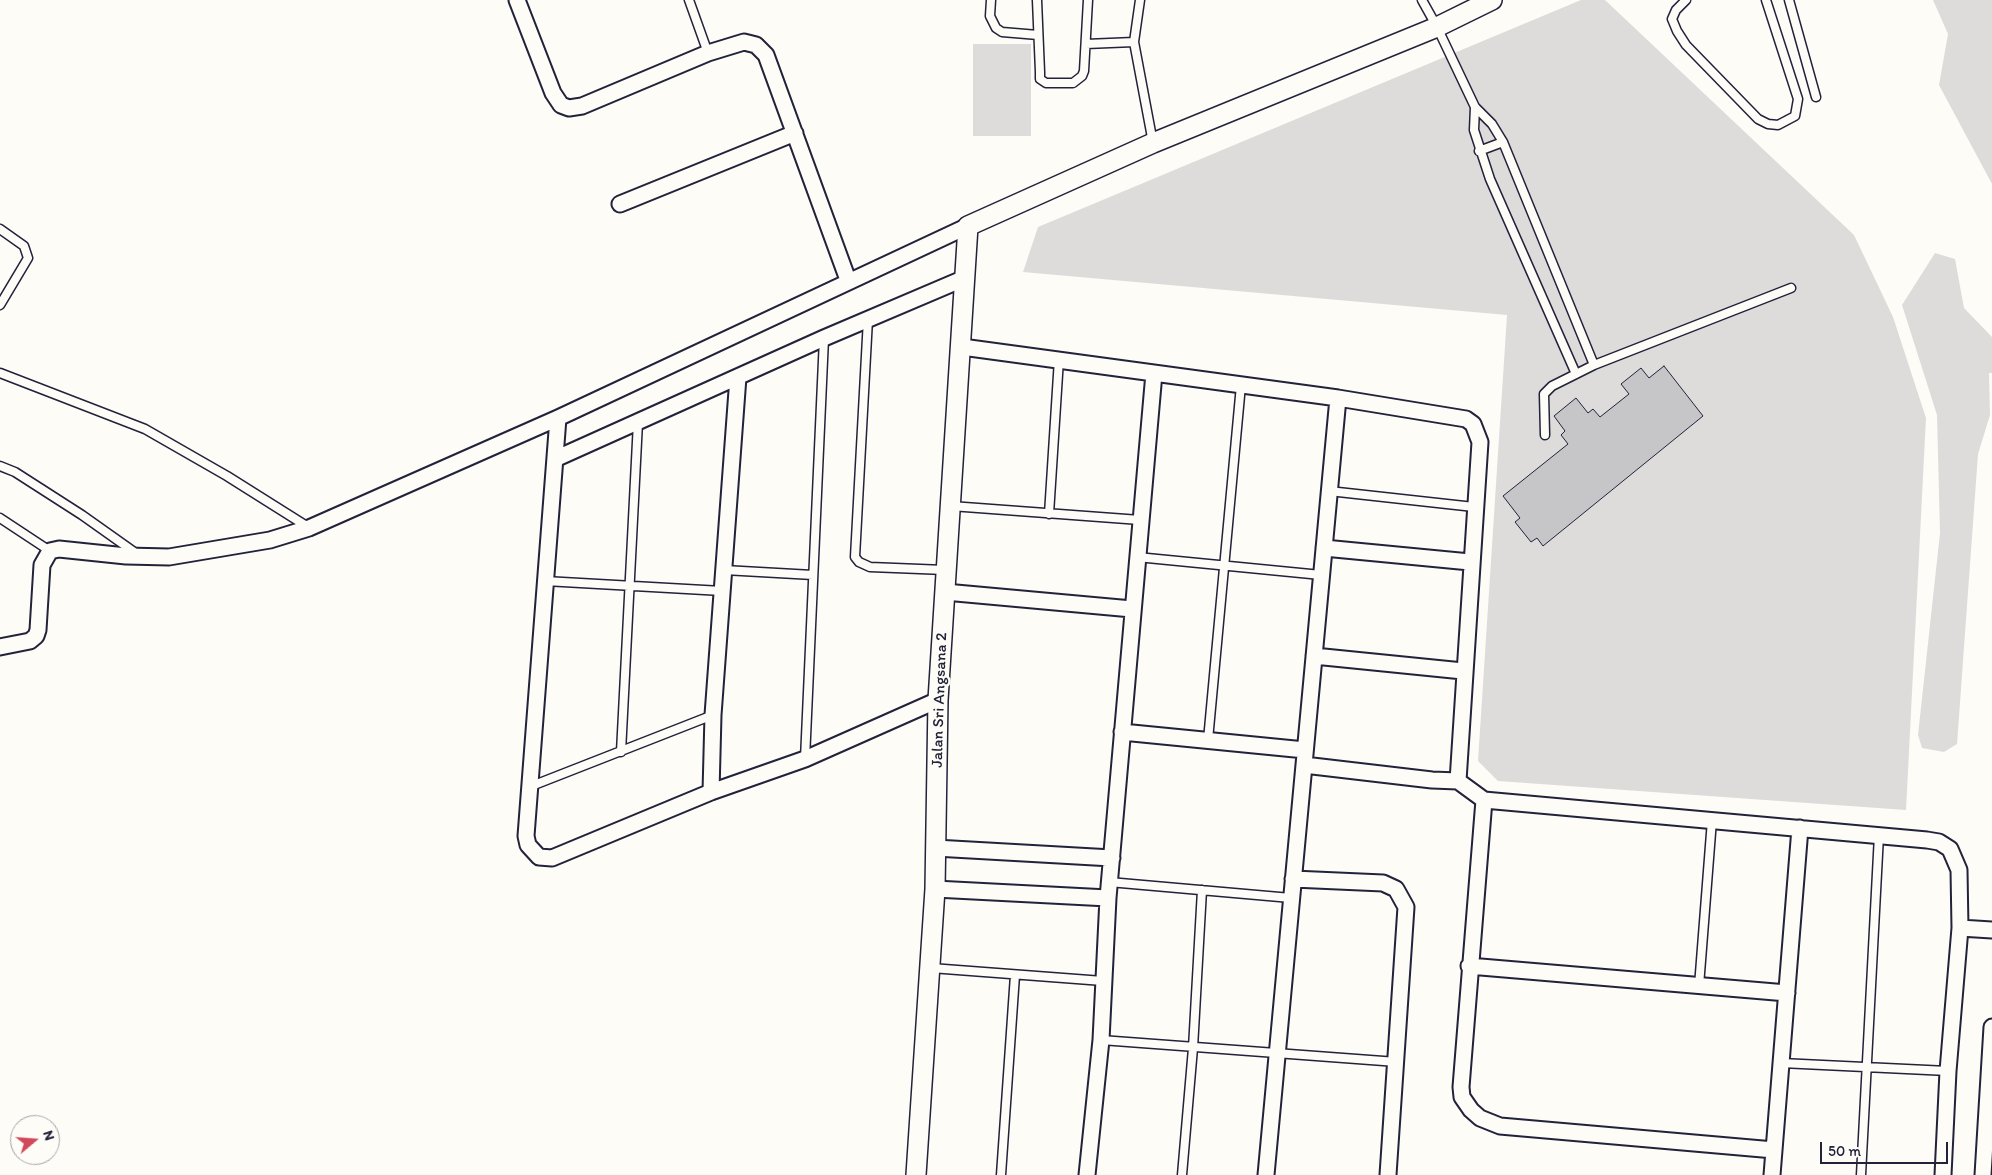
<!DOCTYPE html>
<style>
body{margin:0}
#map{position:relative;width:1992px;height:1175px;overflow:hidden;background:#fdfcf7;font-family:Itim,sans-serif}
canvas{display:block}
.north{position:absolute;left:10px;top:1115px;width:50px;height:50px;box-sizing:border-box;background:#fdfcf7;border:1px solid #a5a5ac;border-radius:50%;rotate:72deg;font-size:14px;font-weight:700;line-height:20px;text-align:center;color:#22223b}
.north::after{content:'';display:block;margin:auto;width:18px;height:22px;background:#d1495b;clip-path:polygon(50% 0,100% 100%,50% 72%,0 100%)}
.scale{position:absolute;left:1820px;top:1142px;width:128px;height:22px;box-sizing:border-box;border:2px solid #22223b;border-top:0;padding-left:6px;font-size:15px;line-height:18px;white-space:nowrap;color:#22223b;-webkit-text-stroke:4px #fdfcf7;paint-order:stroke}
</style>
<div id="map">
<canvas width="1992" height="1175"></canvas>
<div class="north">N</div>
<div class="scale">50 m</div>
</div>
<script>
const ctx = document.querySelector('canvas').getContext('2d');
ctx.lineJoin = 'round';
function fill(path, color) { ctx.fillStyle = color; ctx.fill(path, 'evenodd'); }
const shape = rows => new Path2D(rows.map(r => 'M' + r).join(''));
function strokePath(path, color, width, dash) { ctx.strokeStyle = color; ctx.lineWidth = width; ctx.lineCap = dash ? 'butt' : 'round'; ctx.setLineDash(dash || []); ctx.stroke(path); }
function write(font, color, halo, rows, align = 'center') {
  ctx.font = font + ' Itim,sans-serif'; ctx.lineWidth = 5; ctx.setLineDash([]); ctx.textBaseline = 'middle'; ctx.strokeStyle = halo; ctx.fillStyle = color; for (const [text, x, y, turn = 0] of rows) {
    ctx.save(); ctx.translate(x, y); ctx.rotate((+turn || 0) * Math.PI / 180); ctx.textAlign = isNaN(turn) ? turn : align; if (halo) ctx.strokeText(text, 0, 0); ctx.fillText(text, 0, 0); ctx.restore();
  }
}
const green = shape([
 [1581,0,1605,0,1854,235,1893,317,1926,418,1906,810,1498,781,1478,761,1507,315,1023,272,1038,227],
 [1933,0,1992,0,1992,184,1939,85,1948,34],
 [973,44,1031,44,1031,136,973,136],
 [1935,253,1955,259,1964,308,1992,337,1992,373,1989,373,1990,415,1978,454,1957,744,1944,752,1922,748,1918,735,1940,533,1937,415,1902,305]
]);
const building = shape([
 [1664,366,1703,416,1543,546,1537,538,1531,542,1515,522,1520,518,1503,496,1568,444,1561,435,1565,431,1554,416,1576,398,1588,413,1593,409,1600,417,1629,394,1621,384,1641,368,1649,378,1664,366]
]);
const service = shape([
 [689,0,708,53],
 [991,0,990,16,996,28,1002,32,1038,35],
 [1037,0,1040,72,1040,79,1046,83,1073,83,1082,76,1084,71,1088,0],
 [1140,0,1134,42,1153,143],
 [1422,0,1437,27,1475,107,1492,124,1503,142,1594,365],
 [1686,0,1676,10,1672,19,1677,31,1686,45,1758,119,1768,124,1778,125,1795,116,1798,99,1766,0],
 [1789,0,1816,97],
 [1086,44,1134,42],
 [1475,107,1474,130,1490,179,1576,374],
 [1479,151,1503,142],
 [0,229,24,246,28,258,0,305],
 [868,319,855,557,859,562,870,567,945,570],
 [0,373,145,429,227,476,308,527],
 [1545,435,1544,394,1552,386,1594,365,1791,288],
 [0,466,15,472,82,515,137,554],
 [1329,491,1474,507],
 [951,506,1140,520],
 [1049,514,1059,359],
 [0,518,50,551],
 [1137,557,1321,575],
 [724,570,813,575],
 [545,581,722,591],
 [1208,740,1241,385],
 [621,752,638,422],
 [805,759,824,338],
 [529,787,713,715],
 [1109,882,1291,898],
 [931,968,1103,981],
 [1699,986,1712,820],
 [1101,1040,1397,1062],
 [1781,1063,1948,1071],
 [1001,1175,1015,975],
 [1182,1175,1193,1048,1202,890],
 [1861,1175,1879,835]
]);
const minor = shape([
 [517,0,553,93,561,105,569,108,582,106,708,53,744,42,756,45,766,55,848,280],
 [620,204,795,133],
 [962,347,1338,398,1466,419,1473,424,1480,442,1458,781,1484,800,1927,840,1939,842,1950,849,1959,870,1960,928,1948,1071,1943,1175],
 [558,418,526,836,528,845,539,857,552,858,711,792,805,759,938,700],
 [555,459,824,338,965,278],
 [1324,548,1470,562],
 [945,592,1132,609],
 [0,647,30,641,36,636,38,630,42,565,50,551,59,549,126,556,169,557,270,540,309,528,558,418,968,226],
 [1314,656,1463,671],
 [1122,732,1305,750],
 [1304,765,1432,780,1458,781],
 [711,792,713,715,738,377],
 [1484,800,1461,1087,1462,1097,1471,1110,1480,1118,1500,1126,1774,1150],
 [935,848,1112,858],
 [1293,879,1383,883,1396,889,1406,907,1388,1175],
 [935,889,1108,898],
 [1960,928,1992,930],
 [1469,966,1787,993],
 [1087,1175,1101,1040,1108,898,1154,373],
 [1266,1175,1338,398],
 [1772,1175,1800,828],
 [1983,1175,1992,1027]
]);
const tertiary = shape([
 [916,1175,935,889,938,700,968,226,1153,143,1437,27,1492,0]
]);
const streetNames = [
 ["Jalan Sri Angsana 2",940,700,-88]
];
fill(green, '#dddcdb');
fill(building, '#c6c6c8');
strokePath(building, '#22223b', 1);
strokePath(service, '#22223b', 11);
strokePath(minor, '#22223b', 19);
strokePath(tertiary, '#22223b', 22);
strokePath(service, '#fdfcf7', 8);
strokePath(minor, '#fdfcf7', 15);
strokePath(tertiary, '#fdfcf7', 19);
write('16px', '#22223b', '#fdfcf7', streetNames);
</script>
